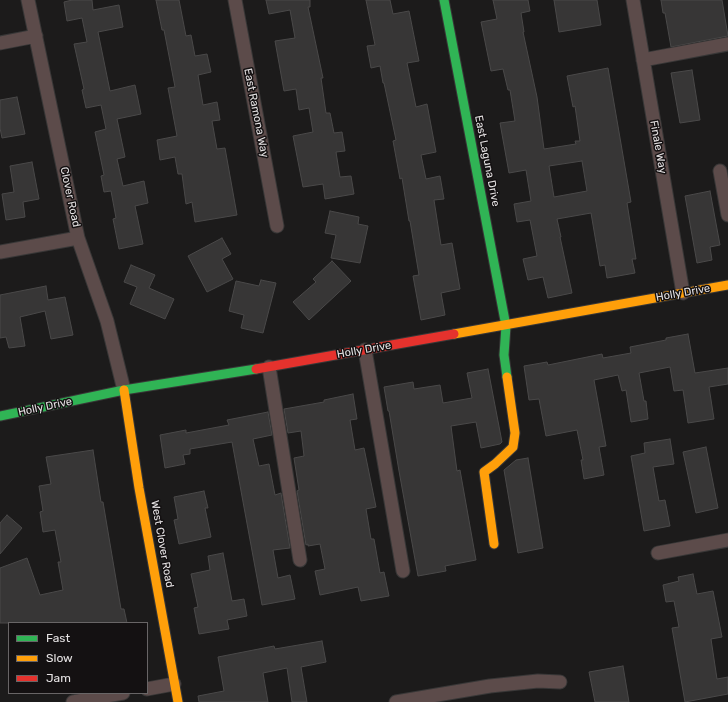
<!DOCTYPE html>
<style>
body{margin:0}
#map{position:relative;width:728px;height:702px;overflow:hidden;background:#1c1b1b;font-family:Rubik,sans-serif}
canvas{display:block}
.legend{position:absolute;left:8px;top:622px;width:140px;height:72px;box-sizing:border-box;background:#141112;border:1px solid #686566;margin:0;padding:5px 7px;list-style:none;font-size:12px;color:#e6e3e4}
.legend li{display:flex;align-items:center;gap:8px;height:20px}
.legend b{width:20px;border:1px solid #686566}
</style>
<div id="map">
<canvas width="728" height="702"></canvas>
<ul class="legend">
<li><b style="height:5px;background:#30b455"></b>Fast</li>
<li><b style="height:5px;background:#ff9f0a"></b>Slow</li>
<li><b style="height:5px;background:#e5322d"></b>Jam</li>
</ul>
</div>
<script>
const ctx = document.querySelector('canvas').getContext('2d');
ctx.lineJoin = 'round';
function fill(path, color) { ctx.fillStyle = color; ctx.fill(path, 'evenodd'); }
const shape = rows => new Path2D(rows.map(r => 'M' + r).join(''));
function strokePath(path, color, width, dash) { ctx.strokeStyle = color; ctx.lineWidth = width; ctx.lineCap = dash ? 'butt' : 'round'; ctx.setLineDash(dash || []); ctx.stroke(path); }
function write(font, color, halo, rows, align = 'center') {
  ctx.font = font + ' Rubik,sans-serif'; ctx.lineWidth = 3; ctx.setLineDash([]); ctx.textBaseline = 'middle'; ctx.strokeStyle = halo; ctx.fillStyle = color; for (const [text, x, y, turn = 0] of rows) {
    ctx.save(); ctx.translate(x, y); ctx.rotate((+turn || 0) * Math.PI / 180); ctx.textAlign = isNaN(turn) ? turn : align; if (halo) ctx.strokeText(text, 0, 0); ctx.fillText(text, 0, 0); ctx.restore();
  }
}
const building = shape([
 [72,0,92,0,93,10,119,5,123,27,98,32,110,91,135,85,141,114,117,119,125,157,117,159,123,186,144,181,148,203,135,206,143,244,119,249,113,219,116,218,111,191,104,192,101,176,104,175,95,132,106,129,101,105,86,108,82,90,84,89,74,44,87,42,82,18,67,21,64,2,72,0],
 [156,0,179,0,186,36,191,35,195,56,207,54,211,72,198,75,203,105,217,102,220,120,212,121,217,149,225,148,237,215,195,222,192,202,186,204,182,174,178,174,175,157,160,160,157,140,177,136,168,88,175,87,164,30,162,30,156,0],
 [266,0,310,0,310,7,308,7,323,78,321,78,326,113,330,113,334,133,342,132,345,151,336,152,340,177,351,176,354,194,325,199,323,184,303,187,293,136,313,132,309,108,299,110,296,89,284,91,275,41,295,38,290,10,269,14,266,0],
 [366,0,390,0,393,14,409,11,419,61,407,63,416,107,427,104,436,152,421,155,426,179,440,176,444,199,434,200,441,245,452,243,460,289,441,293,445,315,421,320,413,276,419,275,410,221,409,221,402,178,400,179,393,141,396,140,384,83,383,83,380,66,371,68,367,46,375,45,366,0],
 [493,0,528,0,530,11,521,13,524,32,523,32,537,97,544,149,576,144,575,141,580,141,575,106,573,107,567,76,608,68,631,202,627,203,636,259,632,259,635,273,607,278,605,265,600,266,591,213,557,219,561,237,560,237,572,293,548,298,543,277,528,280,523,259,537,256,530,220,517,222,514,204,531,201,526,170,509,173,500,123,515,121,510,90,508,90,503,69,491,71,481,22,497,19,493,0],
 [582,161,587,191,554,197,549,166,582,161],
 [554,0,597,0,601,25,559,32,554,0],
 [661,0,722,0,728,36,671,47,665,13,663,13,661,0],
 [692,70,700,120,680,123,671,73,692,70],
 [17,97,25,134,2,138,0,128,0,100,17,97],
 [32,162,39,199,23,202,25,217,6,220,2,194,14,192,10,166,32,162],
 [710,191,720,245,710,247,712,260,697,263,685,196,710,191],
 [330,211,359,217,358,224,368,226,360,263,331,258,336,235,325,233,330,211],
 [222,238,231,254,222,259,233,279,207,292,188,256,222,238],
 [332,261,351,281,309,320,293,302,316,282,313,279,332,261],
 [131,265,155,275,149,288,174,299,165,319,130,304,137,287,124,282,131,265],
 [261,280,276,283,263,333,241,328,244,315,229,311,236,281,259,286,261,280],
 [46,286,48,300,65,297,73,335,51,339,45,311,20,317,25,346,9,348,6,337,0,338,0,295,46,286],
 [688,334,695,373,728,368,728,384,709,387,714,419,688,423,683,390,674,391,670,367,639,373,644,401,646,401,648,419,631,422,626,390,622,391,618,375,594,380,606,446,599,447,604,475,584,479,581,460,583,460,577,430,546,436,539,399,529,400,524,366,547,362,548,365,602,354,603,358,631,353,630,347,666,340,666,338,688,334],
 [488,369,502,442,500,444,481,448,476,422,451,426,457,471,460,470,476,560,445,566,446,571,418,576,399,471,389,411,388,411,384,387,413,382,414,389,440,385,443,403,472,398,467,373,488,369],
 [353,394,357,419,350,420,355,450,364,448,376,507,366,509,371,539,374,539,380,573,384,572,389,596,361,601,358,587,320,595,315,571,325,569,320,544,308,546,308,544,306,545,297,491,299,490,294,458,304,456,301,431,288,433,284,409,324,402,324,400,353,394],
 [268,412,272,435,253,439,259,466,269,464,275,495,281,493,290,548,273,550,278,578,290,575,295,599,262,605,232,442,190,449,190,454,183,455,185,464,165,468,160,435,186,430,186,433,229,425,227,420,268,412],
 [670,439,674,464,653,467,659,501,665,500,670,526,644,531,631,456,645,453,644,443,670,439],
 [706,447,718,508,696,513,683,452,706,447],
 [93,450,101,502,103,502,121,609,124,609,127,623,0,623,0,568,27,558,40,595,63,590,58,562,61,562,55,530,43,532,40,512,43,511,39,486,51,484,46,457,93,450],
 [528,458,543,548,518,553,504,470,516,460,528,458],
 [204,491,208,508,205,508,211,537,179,544,174,520,178,519,174,497,204,491],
 [7,515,22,528,0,554,0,523,7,515],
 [223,553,232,601,244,599,247,616,227,620,229,629,199,634,194,608,198,607,191,574,210,570,208,556,223,553],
 [693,574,697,594,713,591,722,637,711,639,717,679,728,677,728,694,685,702,672,628,679,627,674,601,666,602,663,585,679,581,678,577,693,574],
 [322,641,326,662,301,667,307,702,292,702,287,668,263,673,268,702,199,702,198,696,224,691,218,657,274,646,275,649,322,641],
 [623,666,629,702,595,702,589,672,623,666]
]);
const street = shape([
 [28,0,78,238,107,321,124,390],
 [235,0,277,226],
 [633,0,683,293],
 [0,43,36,36],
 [643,60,728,44],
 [720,171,728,215],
 [0,252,78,238],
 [365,350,403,571],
 [269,367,300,560],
 [658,553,728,540],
 [147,689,174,684],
 [73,702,123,693],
 [396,702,490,686,538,681,560,682]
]);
const fast = shape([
 [444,0,506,326,504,355,507,377],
 [0,416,124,390,256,369]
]);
const slow = shape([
 [454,334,728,285],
 [124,390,139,488,178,702],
 [494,544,484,472,495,464,513,447,515,433,507,377]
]);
const jam = shape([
 [256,369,454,334]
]);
const streetNames = [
 ["East Ramona Way",256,113,79],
 ["Finale Way",658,147,80],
 ["East Laguna Drive",487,161,79],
 ["Clover Road",70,197,78],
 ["Holly Drive",683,293,-10],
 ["Holly Drive",364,350,-10],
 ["Holly Drive",45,407,-12],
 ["West Clover Road",162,544,80]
];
fill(building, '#373636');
strokePath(building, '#4a4949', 1);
strokePath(street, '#383737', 15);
strokePath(fast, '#383737', 11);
strokePath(slow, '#383737', 11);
strokePath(jam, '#383737', 11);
strokePath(street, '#5c4b4a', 13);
strokePath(fast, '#30b455', 9);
strokePath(slow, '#ff9f0a', 9);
strokePath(jam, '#e5322d', 9);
write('11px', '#e6e3e4', '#141112', streetNames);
</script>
